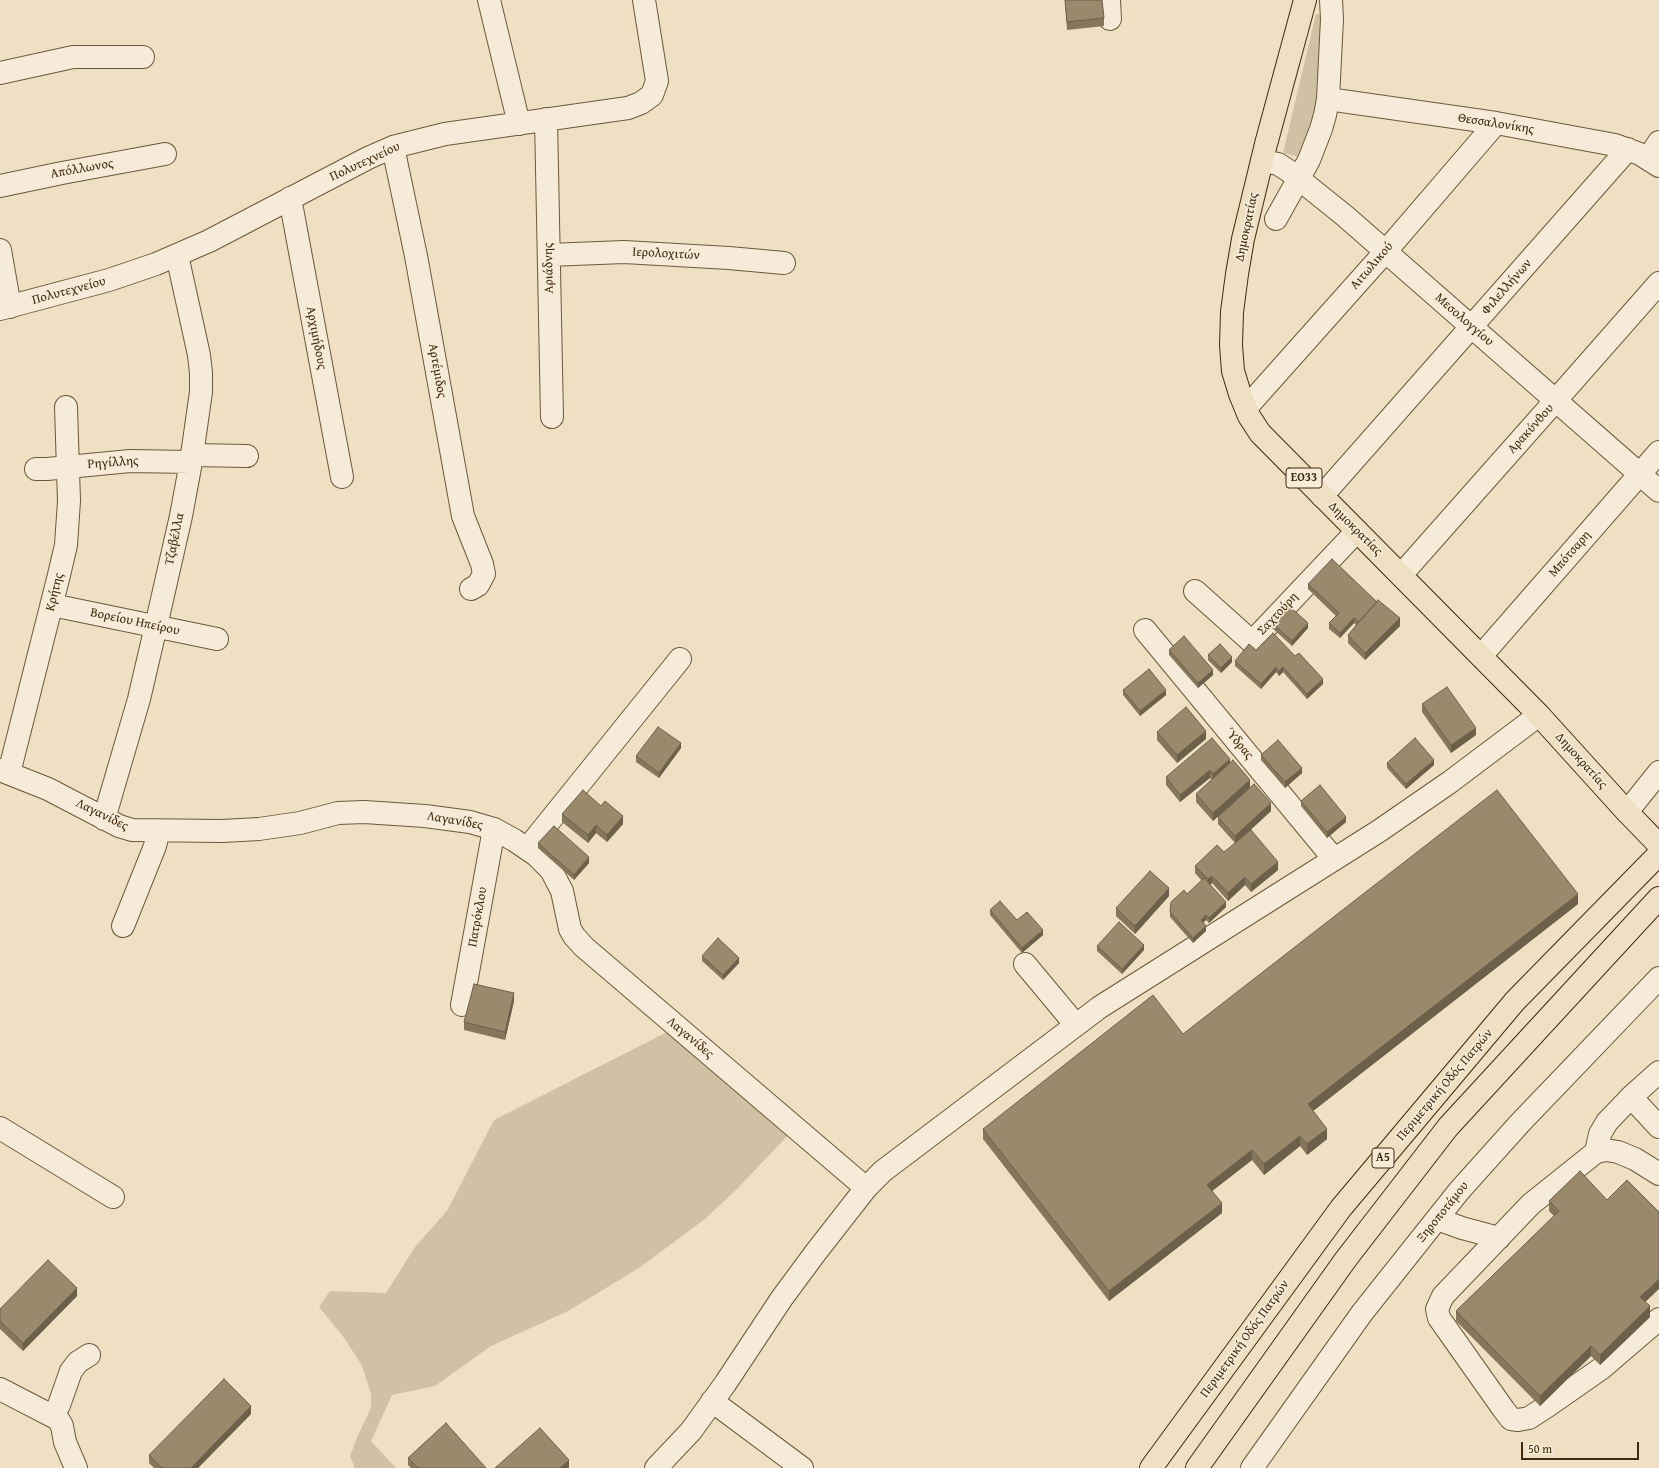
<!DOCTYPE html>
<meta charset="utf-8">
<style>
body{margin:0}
#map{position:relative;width:1659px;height:1468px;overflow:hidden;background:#efe0c3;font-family:"Gentium Book Plus",serif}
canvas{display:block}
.scale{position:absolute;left:1521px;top:1442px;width:118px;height:18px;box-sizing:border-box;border:2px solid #402a0c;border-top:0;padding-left:5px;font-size:12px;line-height:14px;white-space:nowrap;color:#402a0c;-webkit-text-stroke:3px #f5ebd8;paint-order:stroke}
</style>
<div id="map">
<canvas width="1659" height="1468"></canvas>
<div class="scale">50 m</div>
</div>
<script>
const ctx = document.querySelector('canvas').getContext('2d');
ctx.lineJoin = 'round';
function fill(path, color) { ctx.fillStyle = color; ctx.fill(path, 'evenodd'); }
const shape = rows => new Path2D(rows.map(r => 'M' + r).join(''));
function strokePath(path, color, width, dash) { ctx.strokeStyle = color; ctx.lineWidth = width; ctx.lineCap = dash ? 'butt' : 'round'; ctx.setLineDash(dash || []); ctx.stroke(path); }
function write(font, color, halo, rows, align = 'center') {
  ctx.font = font + ' "Gentium Book Plus",serif'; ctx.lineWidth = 3.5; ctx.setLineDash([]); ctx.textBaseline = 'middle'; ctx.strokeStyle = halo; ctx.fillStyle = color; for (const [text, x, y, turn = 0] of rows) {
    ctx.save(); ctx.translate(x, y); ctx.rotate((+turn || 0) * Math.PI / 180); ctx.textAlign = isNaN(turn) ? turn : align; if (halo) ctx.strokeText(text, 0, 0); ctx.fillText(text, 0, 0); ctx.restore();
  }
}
const green = shape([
 [1316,14,1321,15,1320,81,1311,127,1299,157,1283,153],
 [675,1028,793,1130,736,1190,705,1219,639,1268,568,1311,491,1346,435,1386,392,1395,371,1441,396,1468,355,1468,350,1456,359,1433,371,1408,371,1394,362,1366,345,1339,319,1307,330,1291,386,1293,415,1247,447,1211,494,1120]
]);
const minor = shape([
 [489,0,519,124],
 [1109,0,1110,19],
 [0,73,73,57,143,57],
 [1328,99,1496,123,1615,145,1640,154,1659,166],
 [546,119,552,417],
 [393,147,416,256,463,516,482,564,484,574,478,585,471,589],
 [1648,159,1659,142],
 [1262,161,1278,164,1289,171,1345,216,1659,491],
 [0,186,62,173,165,154],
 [290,198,342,477],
 [1276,219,1309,160,1321,129,1325,115,1328,99,1332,19,1331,0],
 [0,250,10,307],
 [549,255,624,252,729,258,784,263],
 [0,309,109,280,156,264,209,241,368,158,393,147,445,134,628,108,641,103,652,95,657,81,644,0],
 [1246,408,1386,251,1496,123],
 [192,455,247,456],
 [36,469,47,469,130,461,191,462],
 [1322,496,1628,149],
 [1401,575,1556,400,1659,283],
 [1195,591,1252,642,1357,531],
 [52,605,217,639],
 [1145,630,1334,859],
 [1481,656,1659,452],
 [0,770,48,789,119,826,132,830,222,831,259,829,300,823,338,813,364,812,425,816,470,822,494,829,514,840,536,855,551,870,562,891,570,929,574,936,584,947,866,1188],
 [9,773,59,575,66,545,69,501,66,407],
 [1627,812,1659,772],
 [104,819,139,699,156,626,181,516,191,462,201,392,201,373,199,355,177,255],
 [527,849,680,659],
 [123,926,155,846,159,831],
 [1025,964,1075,1024],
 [462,1005,494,829],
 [1631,1097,1659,1127],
 [0,1128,113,1197],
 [1596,1152,1600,1134,1607,1122,1631,1097,1659,1072],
 [1659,1174,1635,1159,1618,1152,1606,1150,1596,1152,1531,1204,1443,1296,1437,1309,1439,1318,1504,1410,1511,1419,1518,1420,1529,1418,1549,1405,1602,1368,1659,1319],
 [1437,1219,1462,1228,1499,1238],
 [0,1389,58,1419,62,1426,65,1442,76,1468],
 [712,1401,802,1468],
 [53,1416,59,1405,71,1371,78,1362,89,1355],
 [656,1468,691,1431,725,1384,782,1298,816,1252,866,1188,883,1171,1100,1007,1379,831,1450,782,1539,715],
 [1252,1468,1362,1313,1459,1191,1520,1123,1659,978]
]);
const major = shape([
 [1305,0,1266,144,1243,239,1237,274,1232,312,1231,345,1233,371,1240,394,1249,416,1260,433,1539,715,1627,812,1659,845]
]);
const highway = shape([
 [1151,1468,1341,1208,1515,1001,1659,854],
 [1197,1468,1346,1259,1448,1127,1659,898]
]);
const wall = shape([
 [1065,0,1102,0,1104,18,1104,26,1067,30],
 [1308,584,1400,626,1365,660,1348,643,1348,635,1356,625,1354,623,1340,638,1329,629,1329,623,1336,616,1308,589],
 [1272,623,1308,628,1292,646,1272,628],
 [1169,650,1213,675,1198,688,1169,655],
 [1256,650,1323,684,1307,699,1283,672,1279,676,1276,672,1261,689,1235,666,1235,661],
 [1208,655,1232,662,1221,673,1208,660],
 [1123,690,1166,695,1140,716,1123,695],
 [1422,704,1476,735,1451,753,1422,712],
 [1157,732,1206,739,1177,763,1157,740],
 [681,748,659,778,636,762,636,756],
 [1261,755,1302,773,1285,788,1261,760],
 [1230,763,1271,811,1242,838,1278,870,1251,892,1245,885,1228,901,1212,883,1210,885,1226,907,1209,923,1206,920,1203,922,1206,931,1193,943,1170,917,1170,912,1187,894,1202,881,1195,873,1195,866,1224,852,1235,843,1218,824,1218,817,1227,808,1213,821,1196,802,1196,794,1212,780,1210,778,1180,802,1166,785,1166,777],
 [1387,763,1434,765,1406,789,1387,768],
 [1301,801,1346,822,1327,838,1301,806],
 [562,814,623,824,607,842,596,833,588,843,562,822],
 [538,843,589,863,574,880,538,848],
 [1169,896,1135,934,1116,916,1116,908],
 [1578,904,1313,1111,1327,1139,1307,1155,1300,1146,1264,1175,1252,1160,1212,1191,1222,1213,1109,1301,983,1139,983,1129,1183,1034],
 [990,910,1017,920,1043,935,1022,953,990,915],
 [1097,946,1144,950,1122,974,1097,951],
 [702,956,739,963,723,980,702,961],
 [514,1001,505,1040,464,1030,464,1022],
 [1549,1201,1645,1302,1650,1317,1600,1365,1591,1356,1540,1406,1456,1321,1456,1311,1554,1216,1549,1211],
 [77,1296,23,1351,0,1329,0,1309],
 [251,1414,198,1468,154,1468,149,1463,149,1455],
 [408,1458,486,1468,411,1468,408,1465]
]);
const shadedWall = shape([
 [1354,618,1354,623,1340,638,1340,633],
 [1400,618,1400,626,1365,660,1365,653],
 [1308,623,1308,628,1292,646,1292,641],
 [1232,657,1232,662,1221,673,1221,668],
 [1276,667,1276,672,1261,689,1261,684],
 [1283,667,1283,672,1279,676,1279,671],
 [1213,670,1213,675,1198,688,1198,683],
 [1323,679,1323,684,1307,699,1307,694],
 [1166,690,1166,695,1140,716,1140,711],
 [1476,728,1476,735,1451,753,1451,745],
 [1206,731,1206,739,1177,763,1177,755],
 [681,743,681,748,659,778,659,773],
 [1230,759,1230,767,1213,781,1213,774],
 [1434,760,1434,765,1406,789,1406,784],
 [1302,768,1302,773,1285,788,1285,782],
 [1210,770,1210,778,1180,802,1180,795],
 [1250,780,1250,787,1213,821,1213,813],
 [1271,803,1271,811,1235,844,1235,836],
 [623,816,623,824,607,842,607,835],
 [1346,817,1346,822,1327,838,1327,832],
 [596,825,596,833,588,843,588,835],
 [589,857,589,863,574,880,574,875],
 [1278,862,1278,870,1251,892,1251,884],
 [1212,876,1212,883,1208,887,1208,879],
 [1245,877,1245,885,1228,901,1228,893],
 [1169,888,1169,896,1135,934,1135,926],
 [1578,894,1578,904,1308,1115,1308,1104],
 [1226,902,1226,907,1209,923,1209,918],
 [1206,915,1206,920,1201,925,1201,920],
 [1206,926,1206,931,1193,943,1193,938],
 [1043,930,1043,935,1022,953,1022,948],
 [1144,945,1144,950,1122,974,1122,969],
 [739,958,739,963,723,980,723,975],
 [514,993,514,1001,505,1040,505,1032],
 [1327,1129,1327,1139,1307,1155,1307,1144],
 [1300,1136,1300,1146,1264,1175,1264,1164],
 [1252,1150,1252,1160,1207,1195,1207,1185],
 [1222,1203,1222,1213,1109,1301,1109,1291],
 [1659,1279,1659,1289,1640,1307,1640,1297],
 [77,1288,77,1296,23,1351,23,1343],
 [1650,1306,1650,1317,1600,1365,1600,1355],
 [1591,1346,1591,1356,1540,1406,1540,1396],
 [251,1406,251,1414,198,1468,191,1468],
 [569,1460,569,1468,560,1468]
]);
const building = shape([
 [1065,0,1102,0,1104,18,1067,22,1065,0],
 [1332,559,1377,602,1359,622,1354,618,1340,633,1329,623,1339,613,1308,584,1332,559],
 [1378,600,1400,618,1365,653,1348,635,1378,600],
 [1288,605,1308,623,1292,641,1272,623,1288,605],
 [1273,633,1295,656,1299,653,1323,679,1307,694,1283,667,1279,671,1276,667,1261,684,1235,661,1249,644,1256,650,1273,633],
 [1184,636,1213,670,1198,683,1169,650,1184,636],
 [1220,644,1232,657,1221,668,1208,655,1220,644],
 [1149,669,1166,690,1140,711,1123,690,1149,669],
 [1447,687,1476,728,1451,745,1422,704,1447,687],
 [1186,707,1206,731,1177,755,1157,732,1186,707],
 [658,727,681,743,659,773,636,756,658,727],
 [1212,738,1230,759,1213,774,1210,770,1180,795,1166,777,1212,738],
 [1415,738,1434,760,1406,784,1387,763,1415,738],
 [1278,740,1302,768,1285,782,1261,755,1278,740],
 [1233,760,1250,780,1213,813,1196,794,1233,760],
 [1254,784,1271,803,1235,836,1218,817,1254,784],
 [1320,785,1346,817,1327,832,1301,801,1320,785],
 [583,790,601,806,605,801,623,816,607,835,596,825,588,835,562,814,583,790],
 [1497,790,1578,894,1308,1104,1327,1129,1307,1144,1300,1136,1264,1164,1252,1150,1207,1185,1222,1203,1109,1291,983,1129,1153,995,1183,1034,1497,790],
 [554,826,589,857,574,875,538,843,554,826],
 [1251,830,1278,862,1251,884,1245,877,1228,893,1212,876,1208,879,1195,866,1217,845,1224,852,1251,830],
 [1150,871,1169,888,1135,926,1116,908,1150,871],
 [1204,878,1226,902,1209,918,1206,915,1201,920,1206,926,1193,938,1170,912,1171,902,1184,890,1187,894,1204,878],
 [1000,901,1017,920,1027,912,1043,930,1022,948,990,910,1000,901],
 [1119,922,1144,945,1122,969,1097,946,1119,922],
 [718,938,739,958,723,975,702,956,718,938],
 [474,984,514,993,505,1032,464,1022,474,984],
 [1580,1171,1607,1200,1627,1180,1659,1212,1659,1279,1640,1297,1650,1306,1600,1355,1591,1346,1540,1396,1456,1311,1559,1211,1549,1201,1580,1171],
 [48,1260,77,1288,23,1343,0,1321,0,1309,48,1260],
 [224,1379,251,1406,191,1468,162,1468,149,1455,224,1379],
 [446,1423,486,1468,418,1468,408,1458,446,1423],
 [540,1428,569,1460,560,1468,495,1468,540,1428]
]);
const shields = [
 [1304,478,36],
 [1383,1158,22]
];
const shieldNames = [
 ["ΕΟ33",1304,478],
 ["Α5",1383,1158]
];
const streetNames = [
 ["Θεσσαλονίκης",1496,124,9],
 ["Πολυτεχνείου",365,162,-25],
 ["Απόλλωνος",82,169,-10],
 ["Δημοκρατίας",1247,227,-78],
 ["Ιερολοχιτών",666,254,3],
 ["Αιτωλικού",1372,266,-49],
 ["Αριάδνης",549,268,-91],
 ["Φιλελλήνων",1507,287,-49],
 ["Πολυτεχνείου",69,291,-15],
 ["Μεσολογγίου",1464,320,41],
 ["Αρχιμήδους",316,338,79],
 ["Αρτέμιδος",437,371,80],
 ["Αρακύνθου",1531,429,-48],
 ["Ρηγίλλης",113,463,-4],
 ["Δημοκρατίας",1355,529,45],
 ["Τζαβέλλα",175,539,-78],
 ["Μπότσαρη",1570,554,-49],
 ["Κρήτης",55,592,-76],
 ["Σαχτούρη",1278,614,-47],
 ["Βορείου Ηπείρου",135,622,12],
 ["Ύδρας",1239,744,50],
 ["Δημοκρατίας",1581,761,48],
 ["Λαγανίδες",102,815,26],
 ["Λαγανίδες",455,821,10],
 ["Πατρόκλου",478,917,-80],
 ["Λαγανίδες",690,1038,40],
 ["Περιμετρική Οδός Πατρών",1445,1085,-50],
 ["Ξηροποτάμου",1443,1212,-51],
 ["Περιμετρική Οδός Πατρών",1245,1339,-54]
];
fill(green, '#d1c1a4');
strokePath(minor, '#6c583a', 24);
strokePath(major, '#402a0c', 24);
strokePath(highway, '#402a0c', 24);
strokePath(minor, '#f5ebd8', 22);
strokePath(major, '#efe0c3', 22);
strokePath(highway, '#efe0c3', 22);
fill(wall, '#85765c');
fill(shadedWall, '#6c604b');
fill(building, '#9b896b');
strokePath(building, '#6c604b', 1);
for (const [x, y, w] of shields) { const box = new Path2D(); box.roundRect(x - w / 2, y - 10, w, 20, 3); ctx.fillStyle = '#f5ebd8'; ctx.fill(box); strokePath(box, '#402a0c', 1); }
write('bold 12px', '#402a0c', null, shieldNames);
write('13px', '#402a0c', '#f5ebd8', streetNames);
</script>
